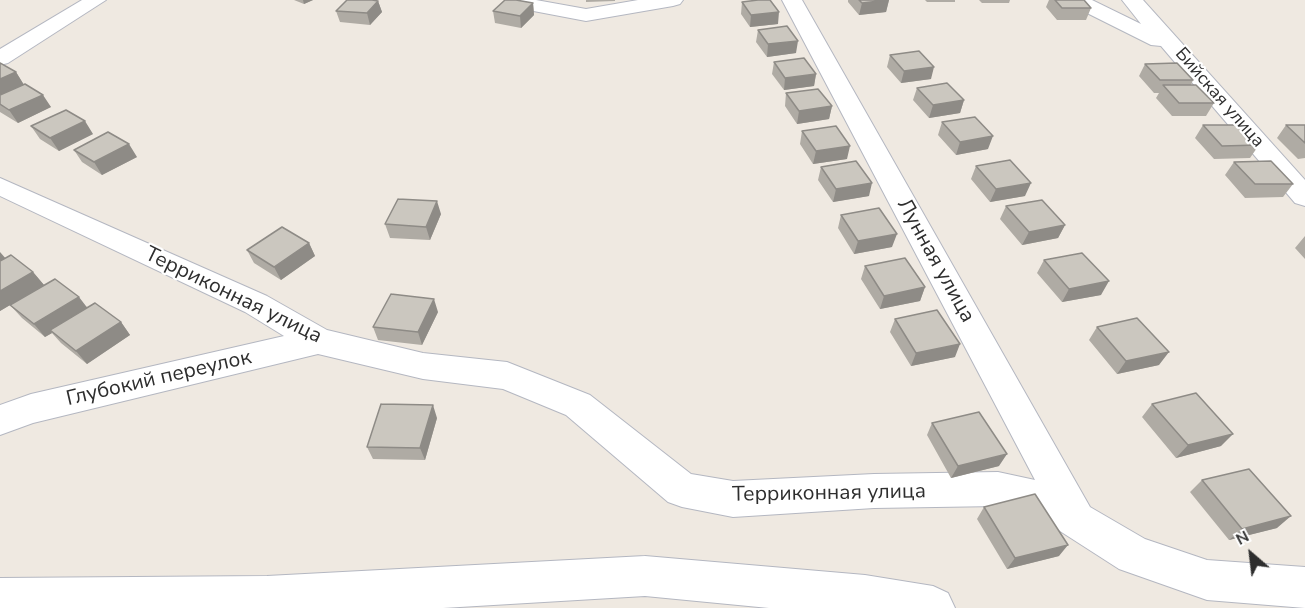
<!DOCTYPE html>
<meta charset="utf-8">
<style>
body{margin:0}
#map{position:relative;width:1305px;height:608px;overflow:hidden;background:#efe9e1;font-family:"Nunito Sans",sans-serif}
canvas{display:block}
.north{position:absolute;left:1221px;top:524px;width:60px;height:60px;-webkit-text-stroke:4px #fff;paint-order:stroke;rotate:332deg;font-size:16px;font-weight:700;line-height:24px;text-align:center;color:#2e2e2e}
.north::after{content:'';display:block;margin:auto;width:21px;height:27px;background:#2e2e2e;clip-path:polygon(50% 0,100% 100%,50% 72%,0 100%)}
</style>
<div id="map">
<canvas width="1305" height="608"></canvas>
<div class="north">N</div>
</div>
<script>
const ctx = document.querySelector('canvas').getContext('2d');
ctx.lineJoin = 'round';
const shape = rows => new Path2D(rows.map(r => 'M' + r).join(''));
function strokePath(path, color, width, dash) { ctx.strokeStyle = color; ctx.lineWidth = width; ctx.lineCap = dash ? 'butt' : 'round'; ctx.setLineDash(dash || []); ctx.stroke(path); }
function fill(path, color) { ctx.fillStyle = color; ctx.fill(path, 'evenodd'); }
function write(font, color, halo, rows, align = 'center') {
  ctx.font = font + ' "Nunito Sans",sans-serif'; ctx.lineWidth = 4.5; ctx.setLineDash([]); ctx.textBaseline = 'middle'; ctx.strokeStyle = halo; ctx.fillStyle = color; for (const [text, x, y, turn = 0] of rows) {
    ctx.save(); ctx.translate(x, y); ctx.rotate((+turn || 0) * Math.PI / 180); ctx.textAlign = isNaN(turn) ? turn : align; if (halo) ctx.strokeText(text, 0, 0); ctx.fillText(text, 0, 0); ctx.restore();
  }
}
const street = shape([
 [82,0,106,0,8,63,0,65,0,49,82,0],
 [509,0,536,0,586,9,638,0,683,0,680,4,673,6,586,21,523,9,509,0],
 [782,0,802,0,1090,507,1145,539,1207,560,1305,567,1305,608,1207,600,1119,569,1035,515,998,506,874,508,733,517,682,507,668,502,566,415,503,389,423,379,318,354,33,423,0,435,0,405,31,394,284,336,245,312,0,196,0,178,267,296,327,330,423,353,507,362,590,395,691,474,733,481,874,474,998,472,1035,480,782,0],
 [1066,0,1092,0,1141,24,1122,0,1143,0,1305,180,1305,206,1295,203,1161,46,1151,45,1069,4,1066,0],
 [645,556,865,575,933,586,948,593,955,608,769,608,645,596,443,608,0,608,0,578,267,576,645,556]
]);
const wall = shape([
 [294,0,313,0,304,4],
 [586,0,615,0,615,1,586,2],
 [848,0,889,0,886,12,859,15,848,2],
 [925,0,955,0,955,2,927,2],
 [979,0,1010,0,1009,3,982,3],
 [1049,0,1084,0,1091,8,1086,20,1057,20,1046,7],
 [378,1,382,12,370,25,340,22,336,11],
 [742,2,778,24,750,27,741,14],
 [533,3,534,15,521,28,495,23,493,11],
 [758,30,796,53,767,57,756,42],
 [890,55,931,79,901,83,887,67],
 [774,62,816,74,814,86,784,90,772,74],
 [0,63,16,72,24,85,51,107,18,123,0,112],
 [1145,64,1193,80,1191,85,1214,103,1206,116,1172,116,1156,98,1159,93,1154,93,1139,76],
 [917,88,964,100,960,113,929,118,913,100],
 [786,93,832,106,829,119,797,124,785,106],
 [942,122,988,149,956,155,938,135],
 [1203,125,1259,145,1250,158,1214,159,1195,138],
 [1286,125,1305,125,1305,158,1298,159,1277,138],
 [31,126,93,134,59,151,40,139],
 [802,131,847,159,813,164,800,144],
 [74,150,137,157,102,175,82,162],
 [1234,162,1293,184,1283,197,1245,198,1225,175],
 [976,166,1025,196,990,202,971,179],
 [821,167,869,196,833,202,818,180],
 [1006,206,1065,225,1058,238,1022,245,1000,219],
 [441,214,430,240,390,238,385,224],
 [841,215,892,247,854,254,838,228],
 [1305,236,1305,259,1295,248],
 [309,243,315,256,281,280,254,263,247,250],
 [5,258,33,272,44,285,87,307,121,322,130,335,87,364,61,343,52,333,45,337,22,318,10,305,0,311],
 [1044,260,1101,295,1062,302,1037,273],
 [865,266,925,287,920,301,880,309,861,279],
 [438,312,422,345,378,340,373,327],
 [895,319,955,357,911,366,890,332],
 [1097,327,1159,365,1117,374,1089,340],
 [1152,404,1221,446,1176,458,1142,417],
 [437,418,425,460,373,459,367,447],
 [932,423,999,466,951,478,927,435],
 [1202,480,1277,528,1229,540,1190,492],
 [984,507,1059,556,1007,569,977,519]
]);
const shadedWall = shape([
 [303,0,313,0,304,4],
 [889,0,886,12,859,15,862,3],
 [378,1,382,12,370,25,367,13],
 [533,3,534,15,521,28,520,16],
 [779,12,778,24,750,27,751,15],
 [798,41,796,53,767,57,768,44],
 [934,67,931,79,901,83,904,71],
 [16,72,24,85,0,95,0,79],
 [816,74,814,86,784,90,785,78],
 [43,95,51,107,18,123,9,110],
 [964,100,960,113,929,118,933,105],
 [832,106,829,119,797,124,799,111],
 [85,121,93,134,59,151,50,138],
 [993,136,988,149,956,155,960,142],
 [129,144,137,157,102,175,94,162],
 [850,146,847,159,813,164,816,151],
 [872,183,869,196,833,202,836,189],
 [1031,183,1025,196,990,202,996,189],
 [437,201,441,214,430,240,426,227],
 [1065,225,1058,238,1022,245,1029,232],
 [897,234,892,247,854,254,858,241],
 [309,243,315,256,281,280,274,267],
 [0,252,7,260,0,264],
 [33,272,44,285,0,311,0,291],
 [1109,281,1101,295,1062,302,1069,289],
 [925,287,920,301,880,309,884,296],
 [79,297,89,310,50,330,52,333,45,337,34,324],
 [434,299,438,312,422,345,418,332],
 [121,322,130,335,87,364,76,351],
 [960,344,955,357,911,366,916,353],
 [1169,352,1159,365,1117,374,1126,361],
 [433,405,437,418,425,460,420,448],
 [1233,434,1221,446,1176,458,1188,445],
 [1007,454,999,466,951,478,958,466],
 [1291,516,1277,528,1229,540,1242,529],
 [1068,545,1059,556,1007,569,1015,558]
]);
const building = shape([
 [347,0,372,0,378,1,367,13,336,11,347,0],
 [505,0,516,0,533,3,520,16,493,11,505,0],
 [758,0,770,0,779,12,751,15,742,2,758,0],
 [859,0,888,0,862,3,859,0],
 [1055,0,1084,0,1091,8,1062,8,1055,0],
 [787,26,798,41,768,44,758,30,787,26],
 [919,51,934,67,904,71,890,55,919,51],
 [804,58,816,74,785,78,774,62,804,58],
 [0,63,16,72,0,79,0,63],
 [1177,63,1193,80,1160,80,1145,64,1177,63],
 [947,83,964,100,933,105,917,88,947,83],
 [25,84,43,95,9,110,0,104,0,95,25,84],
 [1163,85,1196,85,1214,103,1179,103,1163,85],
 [818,89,832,106,799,111,786,93,818,89],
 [66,110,85,121,50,138,31,126,66,110],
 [975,117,993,136,960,142,942,122,975,117],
 [1203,125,1239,125,1259,145,1222,146,1203,125],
 [1286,125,1305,125,1305,143,1286,125],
 [836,126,850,146,816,151,802,131,836,126],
 [108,132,129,144,94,162,74,150,108,132],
 [1010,160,1031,183,996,189,976,166,1010,160],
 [856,161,872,183,836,189,821,167,856,161],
 [1271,161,1293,184,1255,184,1234,162,1271,161],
 [398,199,437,201,426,227,385,224,398,199],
 [1042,200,1065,225,1029,232,1006,206,1042,200],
 [879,208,897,234,858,241,841,215,879,208],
 [282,227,309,243,274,267,247,250,282,227],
 [1082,253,1109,281,1069,289,1044,260,1082,253],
 [11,255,33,272,0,291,0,261,11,255],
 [905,258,925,287,884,296,865,266,905,258],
 [55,279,79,297,34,324,10,305,55,279],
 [391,294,434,299,418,332,373,327,391,294],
 [95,303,121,322,76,351,50,330,95,303],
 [937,310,960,344,916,353,895,319,937,310],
 [1137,318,1169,352,1126,361,1097,327,1137,318],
 [1196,393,1233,434,1188,445,1152,404,1196,393],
 [381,404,433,405,420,448,367,447,381,404],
 [979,412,1007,454,958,466,932,423,979,412],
 [1249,469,1291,516,1242,529,1202,480,1249,469],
 [1035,494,1068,545,1015,558,984,507,1035,494]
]);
const farStreetnames = [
 ["Бийская улица",1219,98,49]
];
const streetNames = [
 ["Лунная улица",935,261,61],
 ["Терриконная улица",233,296,26],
 ["Глубокий переулок",159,379,-13],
 ["Терриконная улица",829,494,-1]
];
strokePath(street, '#b4b7c1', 2);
fill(street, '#fff');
fill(wall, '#afaba4');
fill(shadedWall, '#8e8b86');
fill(building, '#cbc7bf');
strokePath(building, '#8e8b86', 1.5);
write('18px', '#2e2e2e', '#fff', farStreetnames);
write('21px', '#2e2e2e', '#fff', streetNames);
</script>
